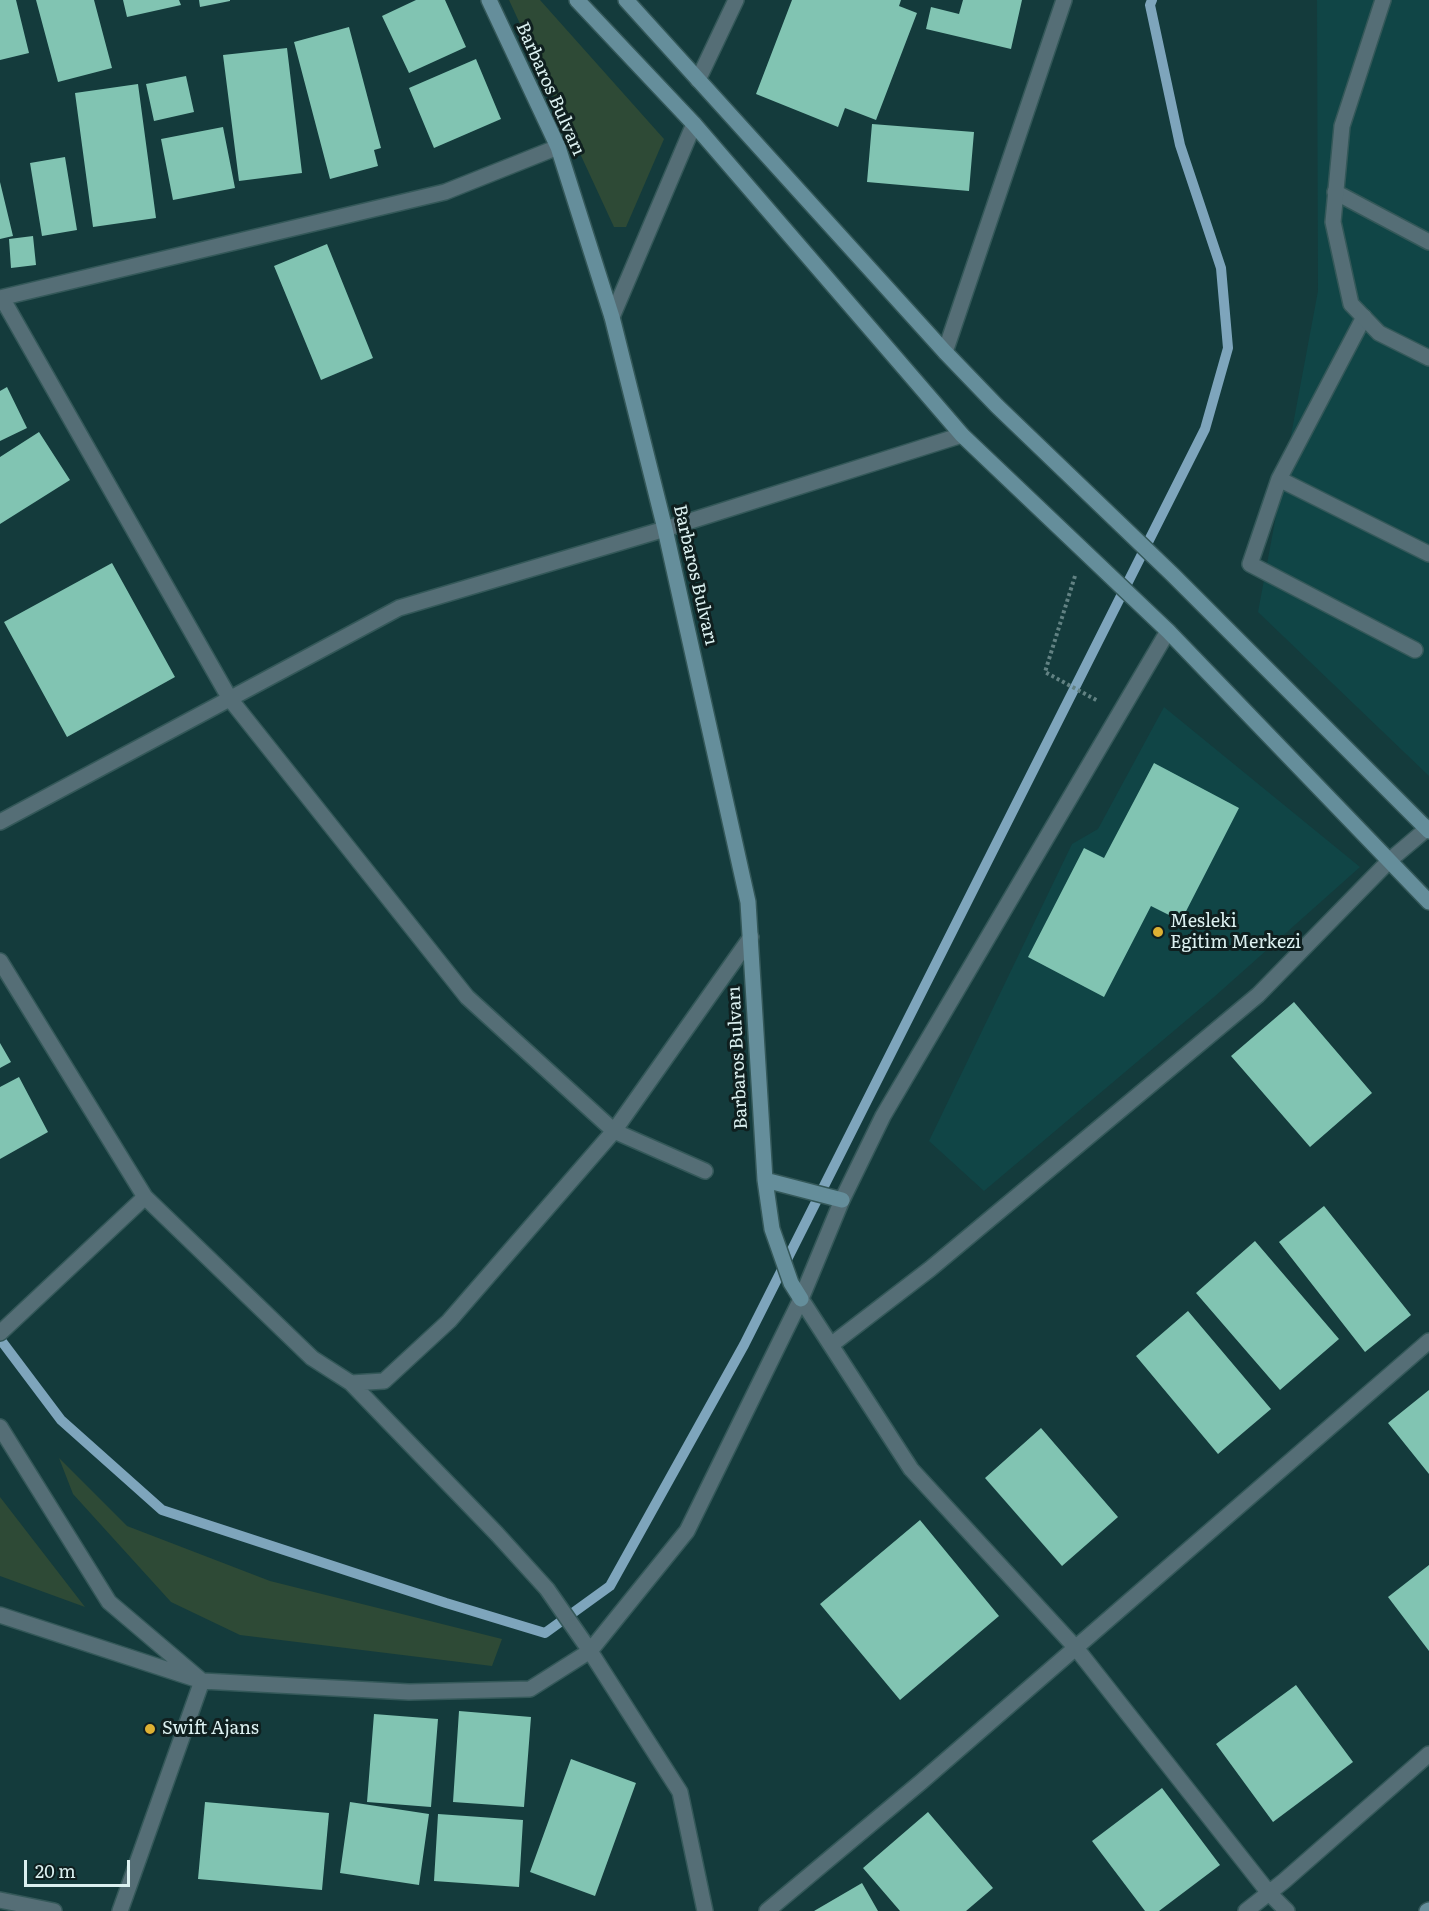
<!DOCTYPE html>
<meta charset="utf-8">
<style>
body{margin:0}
#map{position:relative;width:1429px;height:1911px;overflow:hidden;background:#143b3c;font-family:Literata,serif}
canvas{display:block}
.scale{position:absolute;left:24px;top:1860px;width:106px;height:27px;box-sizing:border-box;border:3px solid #dbf0f0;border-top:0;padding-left:8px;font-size:18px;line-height:21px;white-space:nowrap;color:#dbf0f0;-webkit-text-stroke:4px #0f1f1f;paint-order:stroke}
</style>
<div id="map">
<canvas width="1429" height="1911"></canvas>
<div class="scale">20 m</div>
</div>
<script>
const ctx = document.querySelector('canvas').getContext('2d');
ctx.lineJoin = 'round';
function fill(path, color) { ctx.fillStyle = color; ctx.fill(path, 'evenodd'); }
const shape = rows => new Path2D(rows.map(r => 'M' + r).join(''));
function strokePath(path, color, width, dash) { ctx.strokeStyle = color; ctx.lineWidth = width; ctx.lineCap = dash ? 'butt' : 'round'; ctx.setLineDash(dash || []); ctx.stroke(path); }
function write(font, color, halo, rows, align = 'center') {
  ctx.font = font + ' Literata,serif'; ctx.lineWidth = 6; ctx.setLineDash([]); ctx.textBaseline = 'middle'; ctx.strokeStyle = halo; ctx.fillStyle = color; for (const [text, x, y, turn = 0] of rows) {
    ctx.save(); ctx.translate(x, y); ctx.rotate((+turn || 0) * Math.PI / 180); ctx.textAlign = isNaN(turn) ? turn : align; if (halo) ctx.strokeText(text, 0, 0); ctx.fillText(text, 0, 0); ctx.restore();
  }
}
const built = shape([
 [1317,0,1429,0,1429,776,1258,612,1318,291],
 [1164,707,1360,867,1214,997,984,1191,929,1141,1072,844,1098,829]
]);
const green = shape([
 [509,0,540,0,664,139,626,227,614,227],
 [59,1458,127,1526,270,1581,502,1639,492,1666,240,1635,171,1602,73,1494],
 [0,1497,85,1607,0,1576]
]);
const stream = shape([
 [0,1339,61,1420,162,1510,446,1603,545,1633,610,1586,744,1345,1205,429,1228,348,1221,268,1180,145,1150,5,1152,0]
]);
const building = shape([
 [0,0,16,0,29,53,0,60],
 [36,0,94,0,112,68,58,82],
 [123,0,179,0,181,5,127,17],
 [199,0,230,0,230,1,200,7],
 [416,0,445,0,466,47,409,73,382,16],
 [792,0,901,0,899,6,917,13,876,120,845,108,838,127,756,94],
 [963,0,1022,0,1011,49,926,29,931,7,959,14],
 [349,27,381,148,374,150,378,166,330,179,294,42],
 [287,48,302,173,239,181,223,55],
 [476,59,501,119,434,148,409,88],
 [186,76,194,112,154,121,146,84],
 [138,84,156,218,93,227,75,93],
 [872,124,974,132,969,191,867,182],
 [223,127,235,188,173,200,161,139],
 [65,157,77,230,42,236,30,163],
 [0,182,13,236,0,239],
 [33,236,36,265,11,268,9,239],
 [327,244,373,358,321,380,274,266],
 [7,387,27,428,0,441,0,391],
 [39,432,70,480,0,524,0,457],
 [112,563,175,677,67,737,4,622],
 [1154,763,1239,808,1181,921,1151,906,1104,997,1028,957,1084,848,1104,858],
 [1294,1002,1372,1093,1310,1147,1231,1056],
 [0,1043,11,1062,0,1068],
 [19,1077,48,1132,0,1159,0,1087],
 [1324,1206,1411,1315,1365,1352,1279,1242],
 [1255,1241,1339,1339,1280,1390,1196,1293],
 [1188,1311,1271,1409,1218,1454,1136,1356],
 [1429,1390,1429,1474,1388,1423],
 [1041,1428,1118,1517,1062,1566,985,1478],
 [920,1520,999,1616,900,1700,820,1604],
 [1429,1565,1429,1651,1388,1597],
 [1296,1685,1353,1762,1273,1822,1216,1744],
 [459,1711,531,1717,524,1807,453,1802],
 [374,1714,438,1719,431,1807,367,1802],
 [571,1759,636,1783,595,1896,530,1872],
 [1162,1788,1220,1865,1159,1911,1145,1911,1092,1841],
 [205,1802,329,1813,322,1890,198,1879],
 [350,1802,429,1814,419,1885,340,1873],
 [928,1812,993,1888,966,1911,900,1911,863,1868],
 [438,1814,523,1820,519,1887,434,1881],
 [862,1883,878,1911,814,1911]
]);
const path = shape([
 [1075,576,1045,672,1098,701]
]);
const lane = shape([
 [1335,192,1429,242],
 [1364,317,1279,479,1429,554],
 [1279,479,1250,564,1415,650]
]);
const street = shape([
 [1383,0,1342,126,1333,222,1351,304,1379,333,1429,358],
 [698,80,736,0],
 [0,298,445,192,558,147],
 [2,298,230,699,467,997,614,1131,705,1171],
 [612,317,694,124],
 [945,352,1064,0],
 [0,822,399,608,665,529,962,435],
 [0,961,145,1197,312,1358,351,1383,384,1381,449,1321,614,1131,751,937],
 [801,1299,911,1469,1076,1648,1269,1893,1287,1911],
 [0,1333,145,1197],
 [831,1345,930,1269,1258,995,1390,860,1429,827],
 [351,1383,497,1534,547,1589,588,1648,680,1792,705,1911],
 [0,1427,109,1602,202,1681,409,1692,530,1689,590,1651,687,1531,801,1299,842,1200,883,1116,1168,631],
 [0,1615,202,1681,120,1911],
 [0,1900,54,1911],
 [767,1911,921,1782,1429,1341],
 [1246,1911,1284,1881,1429,1754]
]);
const secondary = shape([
 [489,0,558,147,612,317,665,529,748,902,765,1180,842,1200],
 [577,0,694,124,962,435,1168,631,1429,902],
 [626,0,945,352,997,406,1173,575,1429,831],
 [765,1180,772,1229,791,1283,801,1299],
 [1427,1911,1429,1910]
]);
const markers = [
 [1158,932,6,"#deb133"],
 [150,1729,6,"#deb133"]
];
const streetNames = [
 ["Barbaros Bulvarı",550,89,66],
 ["Barbaros Bulvarı",695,575,77],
 ["Barbaros Bulvarı",738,1058,-93]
];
const poiNames = [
 ["Mesleki",1170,922],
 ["Egitim Merkezi",1170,943],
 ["Swift Ajans",162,1729]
];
fill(built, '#104546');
fill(green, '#2e4a36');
strokePath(stream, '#7ea5bc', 10);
fill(building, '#81c4b2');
strokePath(lane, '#345859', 18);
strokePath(street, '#345859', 18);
strokePath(secondary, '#345859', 18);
strokePath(path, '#628283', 4, [3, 3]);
strokePath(lane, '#556e76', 15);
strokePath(street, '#556e76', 15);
strokePath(secondary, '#658e9b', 15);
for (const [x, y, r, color] of markers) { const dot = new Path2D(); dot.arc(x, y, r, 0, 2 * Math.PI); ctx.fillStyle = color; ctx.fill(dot); strokePath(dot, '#0f1f1f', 2); }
write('18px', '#dbf0f0', '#0f1f1f', streetNames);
write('18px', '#dbf0f0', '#0f1f1f', poiNames, 'left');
</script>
